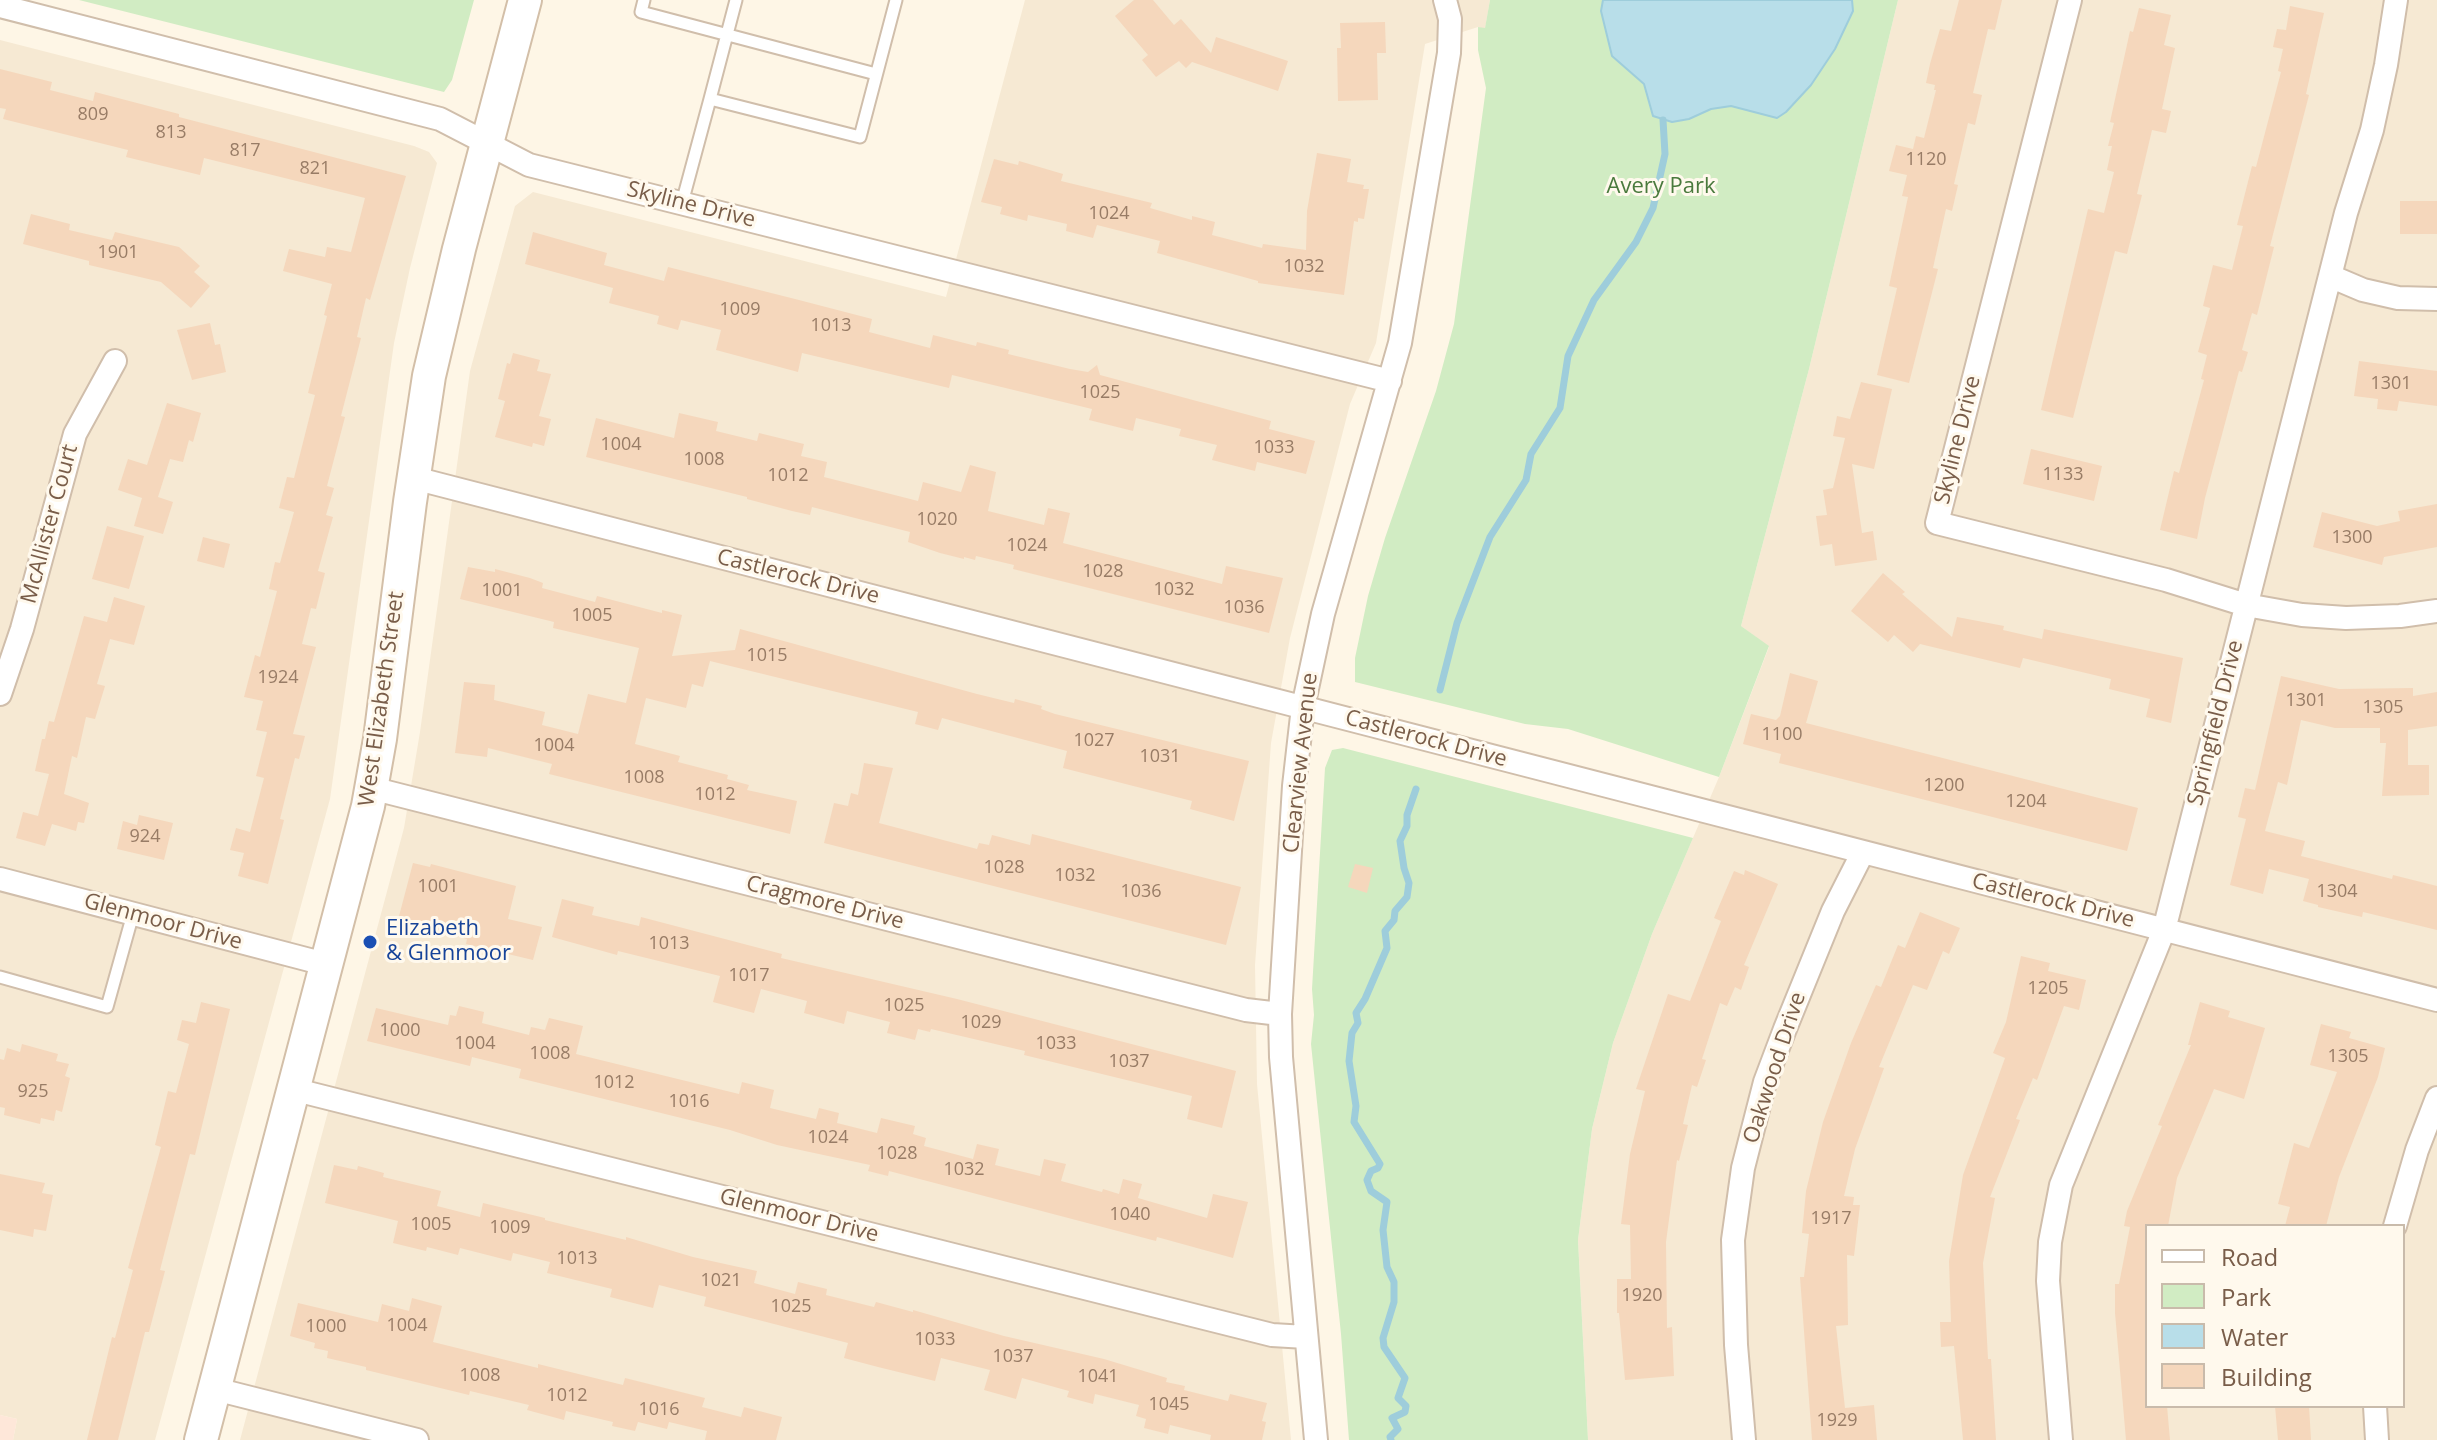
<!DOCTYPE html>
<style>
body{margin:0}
#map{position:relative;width:2437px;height:1440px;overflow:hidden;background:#fef6e6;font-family:"Open Sans",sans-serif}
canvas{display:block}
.legend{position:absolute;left:2145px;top:1224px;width:260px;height:184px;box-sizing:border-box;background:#fff9ed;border:2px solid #c9bbab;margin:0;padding:10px 14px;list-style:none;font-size:24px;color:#795d49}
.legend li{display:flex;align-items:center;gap:16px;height:40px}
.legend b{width:40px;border:2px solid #c9bbab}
</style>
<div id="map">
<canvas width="2437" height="1440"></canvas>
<ul class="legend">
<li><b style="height:10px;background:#fff"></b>Road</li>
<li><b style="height:22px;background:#d1ecc3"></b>Park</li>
<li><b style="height:22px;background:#b8dee9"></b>Water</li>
<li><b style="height:22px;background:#f5d7bc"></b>Building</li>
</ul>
</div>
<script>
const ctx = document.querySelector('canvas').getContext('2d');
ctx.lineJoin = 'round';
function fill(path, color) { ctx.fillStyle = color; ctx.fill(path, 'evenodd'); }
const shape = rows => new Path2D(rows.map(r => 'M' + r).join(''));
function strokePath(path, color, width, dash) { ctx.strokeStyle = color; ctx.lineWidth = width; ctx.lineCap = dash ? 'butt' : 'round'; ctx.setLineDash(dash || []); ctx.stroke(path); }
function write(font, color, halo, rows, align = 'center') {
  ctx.font = font + ' "Open Sans",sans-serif'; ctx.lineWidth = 6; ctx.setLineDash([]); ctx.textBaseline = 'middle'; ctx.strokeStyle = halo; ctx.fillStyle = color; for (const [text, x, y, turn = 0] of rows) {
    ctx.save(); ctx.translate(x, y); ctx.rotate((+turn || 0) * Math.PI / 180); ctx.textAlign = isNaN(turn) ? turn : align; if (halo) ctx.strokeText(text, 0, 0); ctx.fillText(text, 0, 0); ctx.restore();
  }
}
const residential = shape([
 [1025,0,1490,0,1485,29,1478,27,1425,44,1376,343,1350,404,1290,638,1271,743,1255,965,1257,1084,1291,1440,240,1440,404,828,420,732,470,371,515,206,533,192,946,297],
 [1898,0,2437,0,2437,1440,1588,1440,1578,1240,1592,1129,1613,1043,1652,934,1719,777,1769,647,1741,626,1809,369],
 [2147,1226,2403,1226,2403,1406,2147,1406],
 [0,40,414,146,429,152,437,163,410,268,394,343,330,799,155,1440,13,1440,17,1419,0,1415]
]);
const commercial = shape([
 [0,1415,17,1419,13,1440,0,1440]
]);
const green = shape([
 [79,0,474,0,452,80,444,92],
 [1490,0,1898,0,1809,369,1741,626,1769,646,1719,777,1568,729,1525,724,1355,682,1355,658,1368,596,1385,538,1436,391,1454,324,1486,88,1478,50,1478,27,1485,28],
 [1343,748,1693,838,1652,934,1613,1043,1592,1129,1578,1240,1588,1440,1349,1440,1341,1334,1311,1044,1314,1015,1312,989,1325,768,1332,750]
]);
const water = shape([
 [1603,0,1852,0,1853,11,1835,49,1811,85,1786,112,1777,118,1731,106,1711,109,1689,119,1672,122,1653,116,1644,84,1612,56,1601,11,1603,0]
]);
const stream = shape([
 [1440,690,1457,623,1490,537,1526,480,1531,454,1560,408,1568,356,1594,300,1636,242,1653,208,1665,154,1663,120],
 [1391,1440,1390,1437,1398,1429,1392,1418,1405,1412,1406,1406,1398,1398,1405,1378,1384,1347,1383,1338,1394,1302,1394,1282,1387,1267,1383,1230,1387,1202,1371,1191,1367,1180,1371,1171,1378,1168,1380,1164,1354,1122,1356,1106,1349,1061,1352,1033,1358,1023,1356,1013,1365,999,1387,948,1385,931,1394,920,1395,911,1407,897,1409,883,1404,868,1400,841,1407,826,1407,815,1416,789]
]);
const building = shape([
 [1134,0,1153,0,1174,25,1181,19,1211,53,1216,37,1288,61,1278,91,1192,62,1186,68,1179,61,1156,77,1142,60,1148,55,1115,16],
 [1959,0,2002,0,1995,30,1988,29,1973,93,1982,95,1975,125,1968,123,1954,184,1958,185,1952,211,1946,209,1933,268,1938,269,1909,383,1877,375,1897,288,1889,286,1908,197,1902,196,1907,175,1889,171,1896,145,1913,149,1916,136,1924,138,1936,90,1934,90,1935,85,1926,83,1930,64,1940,29,1951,31],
 [2290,6,2324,13,2306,94,2309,95,2270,246,2274,247,2257,315,2252,313,2242,350,2248,352,2242,372,2239,371,2205,498,2197,539,2160,530,2174,471,2179,473,2204,380,2201,379,2207,355,2198,352,2210,308,2203,306,2213,265,2232,270,2243,226,2237,225,2252,166,2256,167,2281,72,2278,71,2283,49,2273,47,2277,29,2286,30],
 [2139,8,2171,15,2164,45,2175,48,2162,109,2171,111,2166,133,2152,130,2137,194,2142,195,2127,254,2115,251,2073,418,2041,410,2088,209,2104,213,2114,172,2107,170,2112,146,2108,146,2114,123,2110,122,2130,31,2133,32],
 [1385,22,1386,53,1377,53,1378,100,1338,101,1337,48,1341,48,1340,23],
 [0,69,52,82,50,90,93,101,95,92,179,114,179,117,406,176,370,300,366,298,357,337,361,338,341,416,345,417,327,486,334,488,326,515,333,517,318,571,325,573,316,609,311,608,302,644,316,647,293,734,305,736,299,759,295,758,280,819,284,820,268,884,238,876,244,853,230,850,236,828,250,832,264,778,256,776,267,732,256,730,263,701,244,697,255,655,260,657,277,591,269,589,275,562,280,563,294,512,279,508,287,477,294,478,315,395,308,393,327,316,324,315,332,284,283,271,289,249,325,257,327,247,351,252,365,198,204,158,200,175,126,157,128,150,3,119,6,109,0,108],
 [1317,153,1351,159,1347,182,1364,185,1363,189,1369,189,1364,219,1358,218,1358,222,1354,221,1344,295,1258,283,1258,281,1157,253,1160,241,1097,225,1093,238,1066,231,1067,224,1028,215,1027,221,1000,214,1002,207,981,202,994,159,1018,165,1019,161,1063,174,1061,181,1152,203,1150,208,1192,220,1192,216,1215,222,1212,235,1262,248,1263,244,1306,250,1307,211],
 [2400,201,2437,201,2437,234,2400,234],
 [31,214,70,224,69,230,112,240,115,232,179,247,200,266,194,272,210,286,191,308,161,282,89,265,89,261,23,244],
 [533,232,607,253,604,265,664,281,668,267,799,300,872,319,869,332,930,348,933,335,976,346,977,342,1009,350,1008,354,1070,369,1088,372,1097,365,1100,375,1271,421,1269,429,1315,441,1306,474,1257,462,1255,471,1212,460,1217,445,1179,436,1181,429,1136,418,1133,431,1089,420,1092,409,952,375,949,388,802,353,798,372,716,350,721,330,681,320,678,330,657,324,659,316,609,303,613,288,525,264],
 [210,323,215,345,220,344,226,372,192,380,177,330],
 [513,353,540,360,537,371,551,374,539,416,551,419,544,446,533,443,532,447,495,437,505,401,498,399,507,363,510,364],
 [2359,361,2437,371,2437,406,2399,401,2397,411,2377,409,2378,399,2354,396],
 [1861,382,1892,389,1874,469,1852,464,1862,533,1873,531,1877,560,1835,566,1832,544,1820,546,1816,516,1827,515,1823,490,1833,488,1845,438,1833,436,1837,416,1850,419],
 [167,403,201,413,193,442,189,440,183,462,170,459,158,497,173,502,163,534,134,526,142,498,118,490,128,459,147,465],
 [679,413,718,422,716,431,757,441,759,433,804,444,801,456,827,462,824,477,918,501,923,482,961,492,970,465,996,472,988,511,1044,525,1048,508,1070,513,1063,543,1222,584,1226,566,1283,578,1269,633,1013,569,1014,565,976,556,975,560,964,557,964,559,940,553,908,542,910,532,812,507,810,515,792,511,747,499,747,497,586,457,596,418,674,438],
 [2031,449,2102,466,2094,501,2023,484],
 [2437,504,2437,547,2384,557,2382,565,2313,547,2322,512,2377,526,2400,521,2398,511],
 [107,526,144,536,129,589,92,579],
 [203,537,230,544,224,568,197,561],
 [468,567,495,572,495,569,530,578,543,583,542,588,595,602,597,596,662,613,662,610,682,615,672,656,735,650,740,629,977,694,1014,703,1015,699,1042,706,1041,709,1055,714,1249,761,1234,821,1190,809,1192,801,1063,768,1067,751,942,718,938,730,915,724,918,712,710,661,703,687,692,684,686,708,646,698,635,744,680,756,678,762,728,775,727,779,749,785,747,790,797,801,790,834,549,774,552,764,488,748,487,757,455,753,464,682,495,685,494,700,545,712,542,725,578,734,588,694,626,703,639,648,553,628,554,622,460,599],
 [1883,573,1905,592,1902,594,1952,637,1957,617,2004,626,2003,630,2042,639,2044,629,2183,658,2171,723,2146,717,2150,699,2109,689,2111,679,2023,658,2020,668,1920,644,1913,652,1894,635,1888,642,1851,611],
 [114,597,145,606,134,645,110,639,97,684,105,686,95,719,86,717,77,758,72,756,64,794,89,803,84,823,78,822,76,831,52,824,45,846,16,838,23,812,38,816,49,774,35,771,42,739,45,739,49,721,54,722,84,616,107,622],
 [1790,673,1818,681,1806,723,2138,808,2127,851,1779,763,1781,754,1743,744,1751,714,1776,720,1780,716],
 [2281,676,2339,689,2413,688,2413,696,2437,692,2437,726,2408,730,2408,765,2429,765,2429,795,2382,796,2386,743,2380,743,2380,728,2335,728,2301,720,2287,785,2278,782,2265,831,2305,841,2301,856,2392,879,2393,875,2437,886,2437,930,2363,912,2362,917,2318,907,2318,905,2303,901,2309,879,2269,869,2263,894,2230,885,2246,819,2238,817,2245,788,2255,790],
 [864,763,893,768,879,823,977,849,979,843,989,845,992,835,1030,845,1032,834,1241,887,1226,945,824,843,834,803,848,806,851,793,858,795],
 [139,815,173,823,164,860,117,849,123,821,137,825],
 [413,863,430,867,431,864,516,886,508,919,542,927,533,960,466,944,467,939,398,920],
 [1355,864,1373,868,1367,893,1348,887],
 [1745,870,1778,884,1744,965,1749,967,1741,990,1735,987,1727,1006,1720,1003,1702,1059,1706,1060,1697,1087,1692,1085,1683,1124,1688,1125,1679,1161,1677,1160,1666,1242,1667,1328,1672,1327,1674,1376,1625,1380,1619,1313,1617,1313,1617,1279,1631,1279,1630,1225,1621,1224,1630,1154,1645,1091,1636,1089,1668,994,1690,1001,1721,921,1714,918,1734,871,1744,875],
 [562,899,594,907,592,915,639,926,641,917,782,954,781,958,957,999,1236,1071,1222,1128,1187,1119,1192,1096,1024,1055,1025,1051,931,1029,930,1032,918,1029,915,1040,887,1033,890,1022,847,1011,844,1024,804,1013,807,1001,761,989,754,1013,713,1002,720,976,618,951,617,955,552,937],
 [1920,912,1960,928,1949,954,1943,951,1927,990,1913,985,1879,1067,1884,1068,1855,1149,1844,1196,1854,1197,1853,1205,1860,1205,1854,1256,1847,1255,1848,1325,1836,1326,1845,1408,1874,1405,1877,1440,1812,1440,1800,1277,1804,1277,1809,1234,1802,1233,1806,1191,1823,1122,1851,1043,1876,985,1881,987,1898,945,1905,948],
 [2021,956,2050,963,2048,971,2086,980,2079,1010,2064,1006,2037,1080,2033,1078,2016,1119,2020,1120,1990,1197,1995,1198,1983,1263,1988,1359,1991,1359,1996,1440,1963,1440,1954,1346,1941,1347,1940,1322,1951,1322,1949,1261,1963,1175,2005,1058,1993,1053,2006,1022],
 [201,1002,230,1009,195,1155,190,1154,160,1270,165,1271,149,1332,145,1332,118,1440,87,1440,112,1337,115,1338,133,1270,128,1268,161,1147,155,1145,168,1091,176,1093,189,1044,177,1040,182,1020,196,1023],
 [2200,1002,2230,1011,2228,1017,2265,1028,2244,1099,2214,1089,2177,1178,2168,1226,2147,1226,2147,1269,2145,1268,2147,1406,2167,1406,2170,1440,2126,1440,2115,1313,2115,1284,2119,1284,2130,1227,2124,1226,2127,1211,2162,1126,2158,1125,2191,1045,2188,1045],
 [459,1006,484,1012,482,1023,529,1035,531,1027,545,1030,549,1018,583,1026,576,1054,739,1094,742,1082,774,1090,770,1108,816,1119,819,1108,839,1113,837,1123,877,1133,881,1118,915,1126,913,1134,926,1138,924,1146,973,1159,977,1144,999,1149,995,1165,1040,1176,1044,1159,1066,1164,1061,1181,1102,1192,1103,1189,1119,1194,1123,1179,1142,1184,1138,1198,1207,1218,1213,1194,1248,1202,1233,1258,1157,1237,1156,1241,889,1171,888,1176,868,1171,870,1165,777,1145,730,1130,519,1078,521,1069,472,1057,470,1066,367,1041,376,1008,448,1025,450,1015,456,1016],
 [2321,1024,2351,1032,2349,1038,2385,1048,2378,1077,2339,1177,2326,1226,2285,1226,2290,1207,2278,1204,2294,1143,2309,1148,2337,1072,2310,1065],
 [22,1044,58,1054,56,1061,69,1064,65,1076,70,1078,62,1112,56,1110,54,1121,41,1118,40,1124,4,1115,5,1108,0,1107,0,1059,4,1060,7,1048,20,1052],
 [334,1165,357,1170,358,1166,384,1173,383,1177,441,1191,437,1206,480,1217,483,1203,545,1218,545,1220,626,1240,626,1237,693,1257,757,1271,754,1283,795,1294,798,1282,827,1289,826,1295,874,1307,876,1302,913,1312,913,1310,1004,1336,1104,1359,1167,1378,1166,1382,1185,1386,1184,1390,1228,1401,1230,1394,1267,1403,1262,1421,1266,1422,1262,1440,1210,1440,1211,1435,1170,1425,1168,1434,1144,1428,1146,1419,1136,1416,1139,1405,1095,1394,1093,1404,1067,1397,1069,1391,1022,1378,1016,1399,984,1390,990,1370,941,1358,935,1381,878,1367,844,1358,848,1343,704,1306,706,1297,659,1285,653,1308,610,1297,612,1289,547,1273,550,1262,513,1253,511,1261,460,1248,458,1255,427,1247,426,1251,393,1243,398,1221,325,1203],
 [0,1174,45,1183,42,1193,53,1195,46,1231,34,1229,33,1237,0,1230],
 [412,1298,442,1306,433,1342,538,1368,538,1364,623,1385,625,1378,705,1398,702,1407,741,1417,744,1407,782,1417,776,1440,705,1440,707,1431,669,1422,667,1429,638,1422,635,1431,612,1426,613,1422,566,1411,564,1420,527,1410,529,1405,470,1391,469,1395,366,1370,366,1367,327,1358,328,1351,314,1348,315,1343,290,1336,298,1303,378,1322,382,1304,409,1311],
 [2275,1406,2309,1406,2311,1440,2278,1440]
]);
const service = shape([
 [644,0,641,12,876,74],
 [710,99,736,0],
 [682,203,710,99,860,137,896,0],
 [0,977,107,1007,133,914]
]);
const minor = shape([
 [2070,0,1937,523,2166,580,2246,605,2302,615,2346,618,2400,616,2437,611],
 [0,6,440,119,529,165,1390,381],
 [2330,276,2363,290,2398,298,2437,299],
 [414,478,2437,1000],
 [0,694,22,629,75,434,115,361],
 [371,788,1246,1010,1280,1014],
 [0,879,325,964],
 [292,1089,1272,1335,1306,1337],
 [2395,1226,2417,1150,2437,1098],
 [215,1389,417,1440],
 [2375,1406,2377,1440],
 [1316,1440,1281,1057,1280,1014,1294,786,1303,707,1323,614,1400,343,1449,53,1450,19,1445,0],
 [1744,1440,1736,1345,1733,1240,1743,1168,1765,1082,1785,1029,1833,911,1863,852],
 [2061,1440,2048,1281,2050,1242,2061,1185,2164,930,2346,213,2372,130,2386,65,2396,0]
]);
const secondary = shape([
 [201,1440,368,806,380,739,410,502,429,376,459,249,525,0]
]);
const markers = [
 [370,942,8,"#1a4fb4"]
];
const numberNames = [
 ["809",93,115],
 ["813",171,133],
 ["817",245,151],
 ["1120",1926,160],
 ["821",315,169],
 ["1024",1109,214],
 ["1901",118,253],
 ["1032",1304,267],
 ["1009",740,310],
 ["1013",831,326],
 ["1301",2391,384],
 ["1025",1100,393],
 ["1004",621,445],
 ["1033",1274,448],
 ["1008",704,460],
 ["1133",2063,475],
 ["1012",788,476],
 ["1020",937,520],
 ["1300",2352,538],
 ["1024",1027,546],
 ["1028",1103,572],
 ["1032",1174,590],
 ["1001",502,591],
 ["1036",1244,608],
 ["1005",592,616],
 ["1015",767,656],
 ["1924",278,678],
 ["1301",2306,701],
 ["1305",2383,708],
 ["1100",1782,735],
 ["1027",1094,741],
 ["1004",554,746],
 ["1031",1160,757],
 ["1008",644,778],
 ["1200",1944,786],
 ["1012",715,795],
 ["1204",2026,802],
 ["924",145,837],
 ["1028",1004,868],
 ["1032",1075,876],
 ["1001",438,887],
 ["1036",1141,892],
 ["1304",2337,892],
 ["1013",669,944],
 ["1017",749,976],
 ["1205",2048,989],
 ["1025",904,1006],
 ["1029",981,1023],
 ["1000",400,1031],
 ["1004",475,1044],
 ["1033",1056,1044],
 ["1008",550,1054],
 ["1305",2348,1057],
 ["1037",1129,1062],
 ["1012",614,1083],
 ["925",33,1092],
 ["1016",689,1102],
 ["1024",828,1138],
 ["1028",897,1154],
 ["1032",964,1170],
 ["1040",1130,1215],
 ["1917",1831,1219],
 ["1005",431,1225],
 ["1009",510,1228],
 ["1013",577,1259],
 ["1021",721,1281],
 ["1920",1642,1296],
 ["1025",791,1307],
 ["1004",407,1326],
 ["1000",326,1327],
 ["1033",935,1340],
 ["1037",1013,1357],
 ["1008",480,1376],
 ["1041",1098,1377],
 ["1012",567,1396],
 ["1045",1169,1405],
 ["1016",659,1410],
 ["1929",1837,1421]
];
const parkNames = [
 ["Avery Park",1661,187]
];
const streetNames = [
 ["Skyline Drive",691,205,14],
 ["Skyline Drive",1958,440,-76],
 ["McAllister Court",50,524,-75],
 ["Castlerock Drive",798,577,14],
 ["West Elizabeth Street",382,699,-82],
 ["Springfield Drive",2216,723,-76],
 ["Castlerock Drive",1426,739,15],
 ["Clearview Avenue",1301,763,-84],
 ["Castlerock Drive",2053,901,14],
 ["Cragmore Drive",825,903,14],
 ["Glenmoor Drive",163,922,15],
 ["Oakwood Drive",1775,1068,-72],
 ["Glenmoor Drive",799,1216,14]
];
const transitNames = [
 ["Elizabeth",386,929],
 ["& Glenmoor",386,954]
];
fill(residential, '#f6e9d3');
fill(commercial, '#fee7d9');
fill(green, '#d1ecc3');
fill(water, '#b8dee9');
strokePath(water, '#9ecddb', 2);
strokePath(stream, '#9ecddb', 7);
fill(building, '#f5d7bc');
strokePath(service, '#d0beab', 15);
strokePath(minor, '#d0beab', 26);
strokePath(secondary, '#d3bfa8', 36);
strokePath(service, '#fff', 11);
strokePath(minor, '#fff', 22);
strokePath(secondary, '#fff', 32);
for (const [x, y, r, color] of markers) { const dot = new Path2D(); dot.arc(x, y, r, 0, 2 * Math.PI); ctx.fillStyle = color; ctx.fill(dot); strokePath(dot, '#fff9ed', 3); }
write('18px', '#987c66', null, numberNames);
write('22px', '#4a7a3d', '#fff9ed', parkNames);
write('22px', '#795d49', '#fff9ed', streetNames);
write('22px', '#164399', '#fff9ed', transitNames, 'left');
</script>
